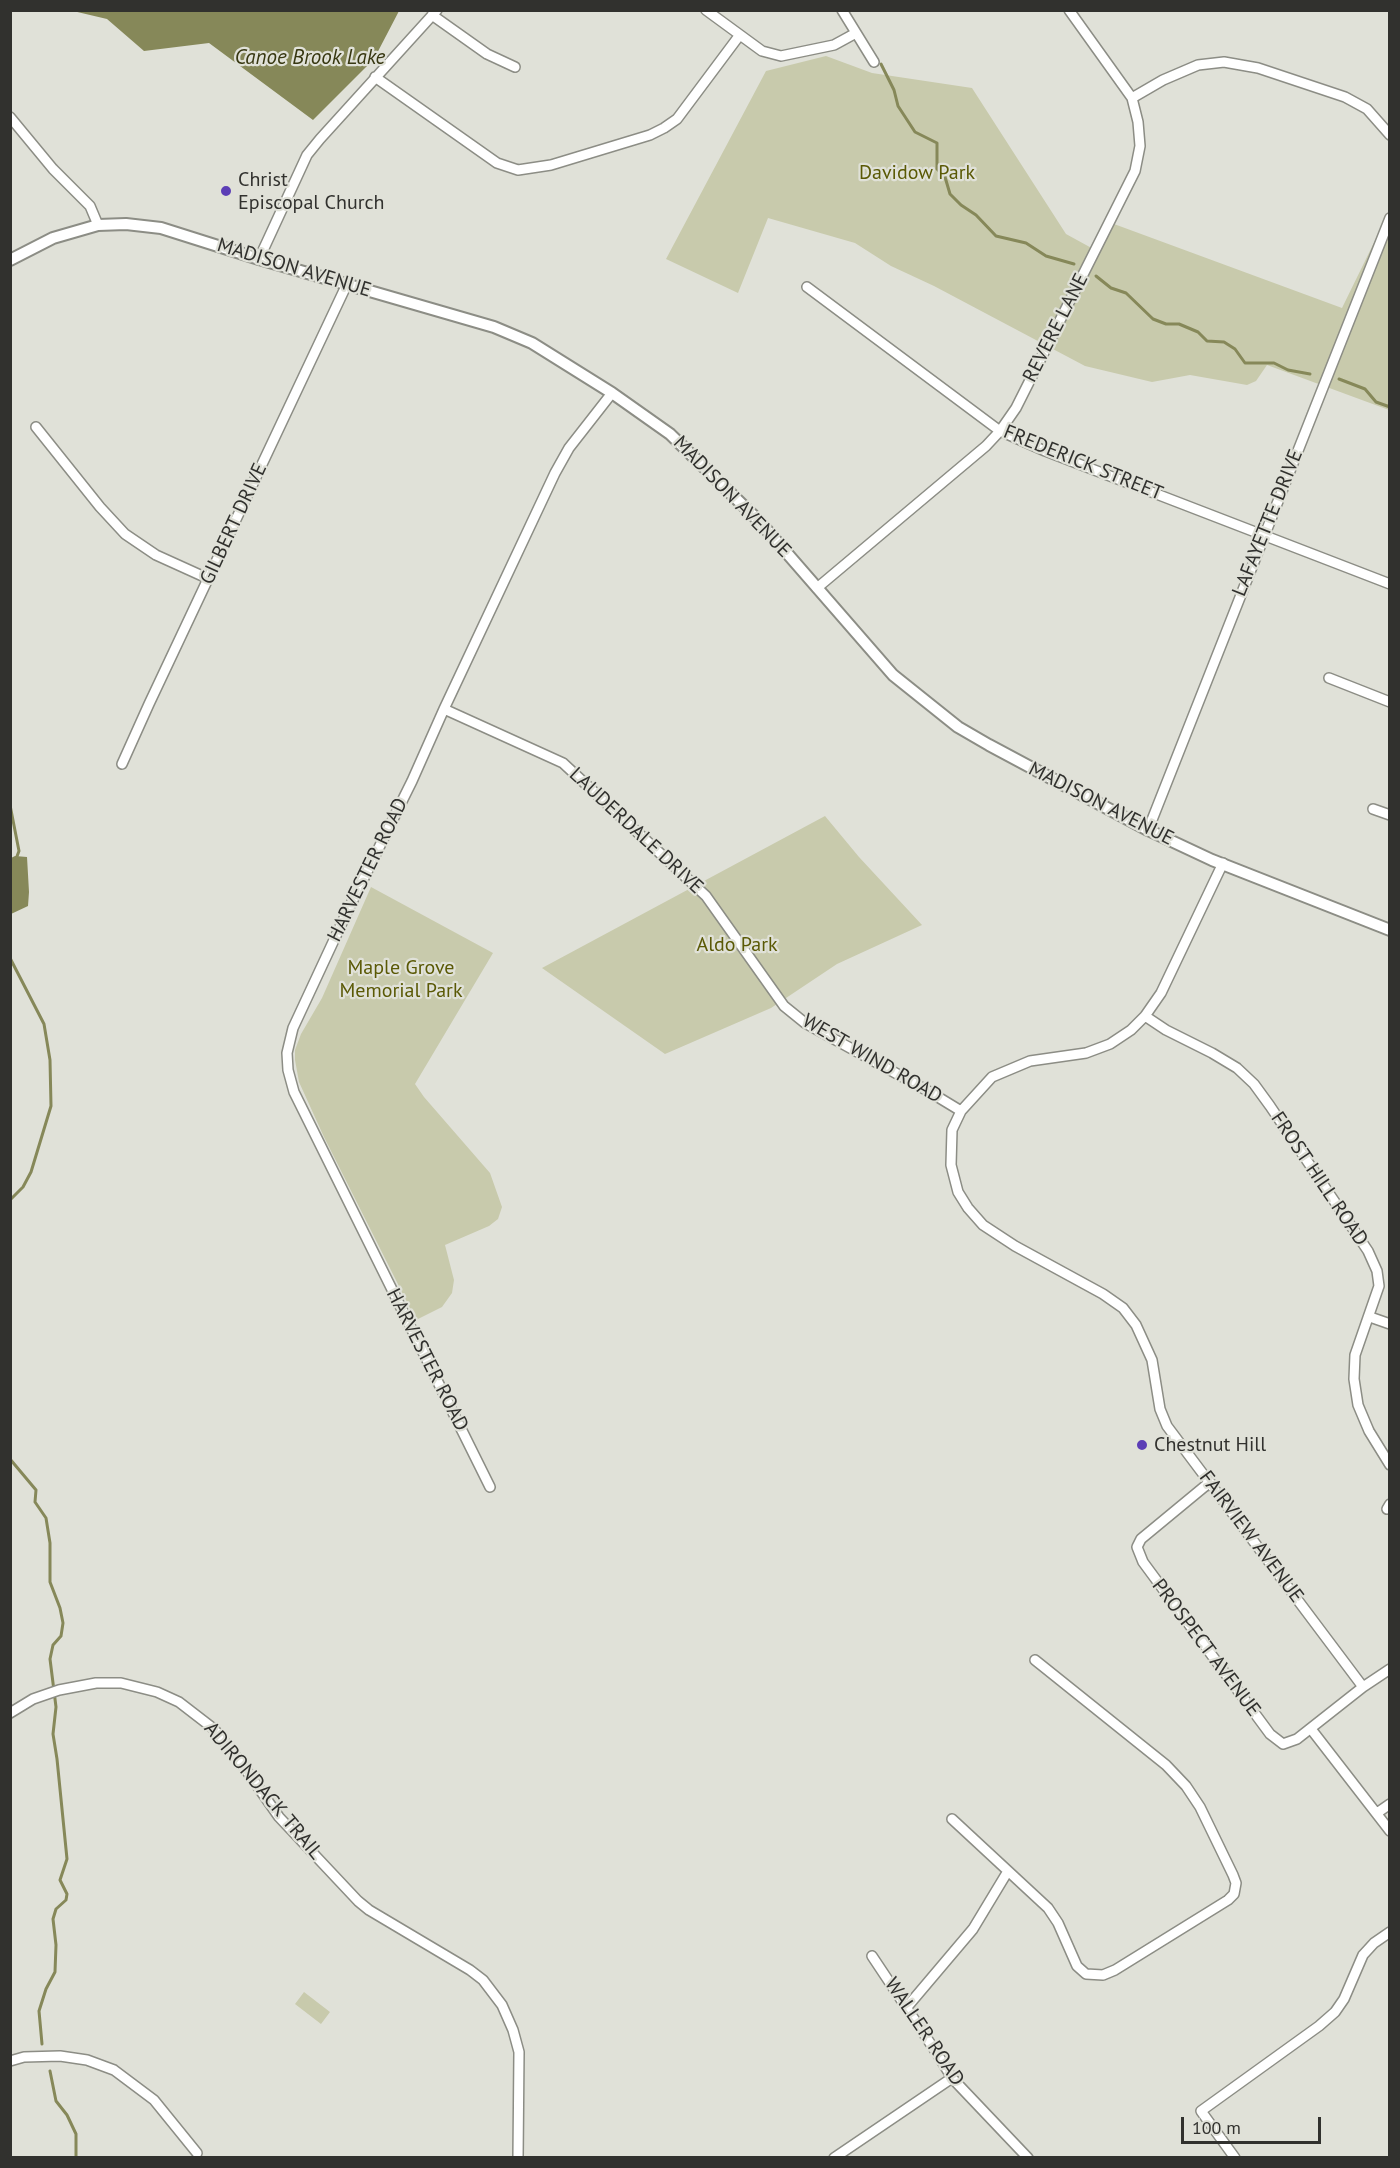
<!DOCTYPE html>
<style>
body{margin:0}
#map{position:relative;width:1400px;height:2168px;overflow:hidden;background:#e0e1d8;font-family:"PT Sans",sans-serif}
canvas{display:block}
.frame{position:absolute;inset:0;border:12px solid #31312e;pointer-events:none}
.scale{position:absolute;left:1181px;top:2117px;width:140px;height:27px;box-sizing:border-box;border:3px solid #31312e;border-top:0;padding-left:8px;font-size:18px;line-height:21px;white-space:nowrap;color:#31312e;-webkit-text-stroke:4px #e0e1d8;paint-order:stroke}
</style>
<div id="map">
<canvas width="1400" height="2168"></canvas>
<div class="frame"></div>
<div class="scale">100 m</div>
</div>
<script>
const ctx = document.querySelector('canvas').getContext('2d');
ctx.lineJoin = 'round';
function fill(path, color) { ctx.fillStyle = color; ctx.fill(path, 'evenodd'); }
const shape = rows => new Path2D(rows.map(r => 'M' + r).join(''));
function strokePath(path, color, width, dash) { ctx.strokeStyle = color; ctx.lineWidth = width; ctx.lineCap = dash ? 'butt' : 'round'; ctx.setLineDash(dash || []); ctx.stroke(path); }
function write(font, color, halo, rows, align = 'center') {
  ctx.font = font + ' "PT Sans",sans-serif'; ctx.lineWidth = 4.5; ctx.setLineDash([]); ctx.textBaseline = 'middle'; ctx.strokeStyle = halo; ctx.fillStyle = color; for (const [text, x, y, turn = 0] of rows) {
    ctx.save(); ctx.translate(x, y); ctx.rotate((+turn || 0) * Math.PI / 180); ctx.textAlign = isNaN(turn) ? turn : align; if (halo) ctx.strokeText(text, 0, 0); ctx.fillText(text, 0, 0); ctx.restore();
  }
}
const green = shape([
 [826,56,872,73,972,88,1066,234,1097,251,1114,224,1342,308,1387,216,1389,217,1389,410,1267,365,1256,381,1247,385,1190,375,1152,382,1085,366,934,286,891,266,855,243,768,218,738,293,666,259,766,71],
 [825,816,859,857,922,925,837,964,771,1008,665,1054,542,968],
 [371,887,493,953,415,1084,424,1097,490,1173,502,1207,498,1219,489,1226,445,1245,454,1280,452,1293,442,1307,416,1320,324,1137,299,1082,295,1060,295,1050,301,1034,322,998],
 [304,1992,330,2012,321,2024,295,2004]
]);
const water = shape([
 [73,11,399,11,374,59,313,120,209,43,144,51,107,19],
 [15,856,27,857,29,892,28,906,11,914,11,858]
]);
const stream = shape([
 [881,64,894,90,898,106,915,132,937,143,937,169,945,177,950,194,961,205,976,215,996,236,1026,243,1046,256,1074,264],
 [1096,276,1111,288,1126,293,1153,319,1166,324,1179,324,1198,332,1207,341,1224,342,1235,349,1245,363,1274,363,1288,370,1310,374],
 [1339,379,1365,389,1376,402,1390,407],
 [10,805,19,851,16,859],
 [10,958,44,1024,50,1060,51,1106,31,1172,23,1187,10,1200],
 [10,1459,36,1490,35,1502,46,1518,50,1543,50,1582,60,1608,63,1623,61,1636,53,1645,50,1659,56,1707,53,1734,57,1759,67,1859,60,1880,67,1894,66,1900,56,1909,53,1919,56,1945,55,1972,46,1989,39,2011,42,2044],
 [50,2071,56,2101,67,2115,76,2134,76,2158]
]);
const minor = shape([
 [706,10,762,51,781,56,834,45,856,33],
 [842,10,874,62],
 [432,15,487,54,515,67],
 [375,77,497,163,518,170,551,165,650,135,664,128,677,119,739,36],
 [1132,98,1163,80,1198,65,1224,62,1258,68,1345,97,1367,109,1390,135],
 [10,117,53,169,90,206,98,225],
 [259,259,307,155,320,139,437,10],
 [807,287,1000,431,1045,451,1390,584],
 [36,427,100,507,125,534,156,555,209,579],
 [817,588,986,446,1000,431,1016,408,1135,171,1140,146,1138,122,1132,98,1069,10],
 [1329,678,1390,702],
 [444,709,563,763,706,896,784,1006,805,1023,928,1091,961,1111],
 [122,764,149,704,347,284],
 [1373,809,1390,815],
 [1148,830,1390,218],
 [1223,863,1161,993,1145,1016,1131,1030,1110,1044,1086,1053,1030,1061,992,1077,961,1111,952,1130,951,1165,958,1192,968,1208,983,1225,1015,1246,1103,1294,1123,1308,1136,1325,1152,1360,1160,1409,1167,1426,1363,1687],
 [1145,1016,1166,1030,1212,1053,1237,1068,1254,1084,1270,1106,1368,1251,1377,1271,1379,1286,1355,1355,1354,1379,1358,1405,1369,1431,1390,1465],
 [1370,1317,1390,1324],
 [1210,1482,1141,1539,1137,1547,1143,1562,1270,1734,1283,1744,1297,1739,1363,1687,1390,1669],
 [490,1487,294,1092,288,1070,287,1053,293,1028,347,912,412,781,444,709,555,473,569,448,612,393],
 [1387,1509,1390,1504],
 [10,1713,33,1699,59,1690,96,1683,121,1683,157,1692,179,1702,214,1729,242,1764,279,1817,358,1901,369,1910,470,1970,483,1980,502,2005,513,2030,519,2052,518,2158],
 [1311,1729,1390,1831],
 [1377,1813,1390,1804],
 [952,1819,1048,1908,1058,1923,1077,1966,1086,1974,1103,1975,1115,1970,1228,1900,1234,1894,1236,1883,1233,1875,1200,1807,1186,1786,1166,1765,1035,1660],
 [872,1956,938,2055,952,2078,1028,2158],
 [907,2007,973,1929,1008,1871],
 [10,2061,24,2057,60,2056,87,2060,114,2070,154,2100,197,2153],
 [834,2158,952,2078],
 [1235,2158,1201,2111,1319,2026,1335,2012,1344,1999,1363,1955,1374,1943,1390,1932]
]);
const tertiary = shape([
 [10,260,53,238,98,225,126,224,161,228,259,259,494,327,532,343,612,393,670,434,759,521,893,675,958,727,989,745,1148,830,1212,860,1390,930]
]);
const markers = [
 [226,191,6,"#5c3eb6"],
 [1142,1445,6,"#5c3eb6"]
];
const parkNames = [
 ["Davidow Park",917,173],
 ["Aldo Park",737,945],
 ["Maple Grove",401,968],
 ["Memorial Park",401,991]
];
const poiNames = [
 ["Christ",238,180],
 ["Episcopal Church",238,203],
 ["Chestnut Hill",1154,1445]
];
const streetNames = [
 ["MADISON AVENUE",294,268,17],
 ["REVERE LANE",1056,328,-63],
 ["FREDERICK STREET",1083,463,22],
 ["MADISON AVENUE",732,497,46],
 ["LAFAYETTE DRIVE",1268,523,-68],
 ["GILBERT DRIVE",234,524,-65],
 ["MADISON AVENUE",1101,804,27],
 ["LAUDERDALE DRIVE",636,831,43],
 ["HARVESTER ROAD",368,870,-64],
 ["WEST WIND ROAD",872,1059,30],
 ["FROST HILL ROAD",1319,1179,56],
 ["HARVESTER ROAD",427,1360,63],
 ["FAIRVIEW AVENUE",1251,1537,53],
 ["PROSPECT AVENUE",1206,1648,53],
 ["ADIRONDACK TRAIL",263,1791,50],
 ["WALLER ROAD",924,2032,56]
];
const waterNames = [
 ["Canoe Brook Lake",310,58]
];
fill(green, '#c8caac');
fill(water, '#868859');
strokePath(stream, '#868859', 3);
strokePath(minor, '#8c8d85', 12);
strokePath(tertiary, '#8c8d85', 14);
strokePath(minor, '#fff', 9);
strokePath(tertiary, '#fff', 10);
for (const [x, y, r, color] of markers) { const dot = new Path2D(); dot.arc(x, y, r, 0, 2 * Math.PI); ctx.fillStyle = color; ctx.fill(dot); strokePath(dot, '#e0e1d8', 2); }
write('20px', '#5a5905', '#e0e1d8', parkNames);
write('20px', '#31312e', '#e0e1d8', poiNames, 'left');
write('20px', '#31312e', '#e0e1d8', streetNames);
write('italic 21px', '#373711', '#e0e1d8', waterNames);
</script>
